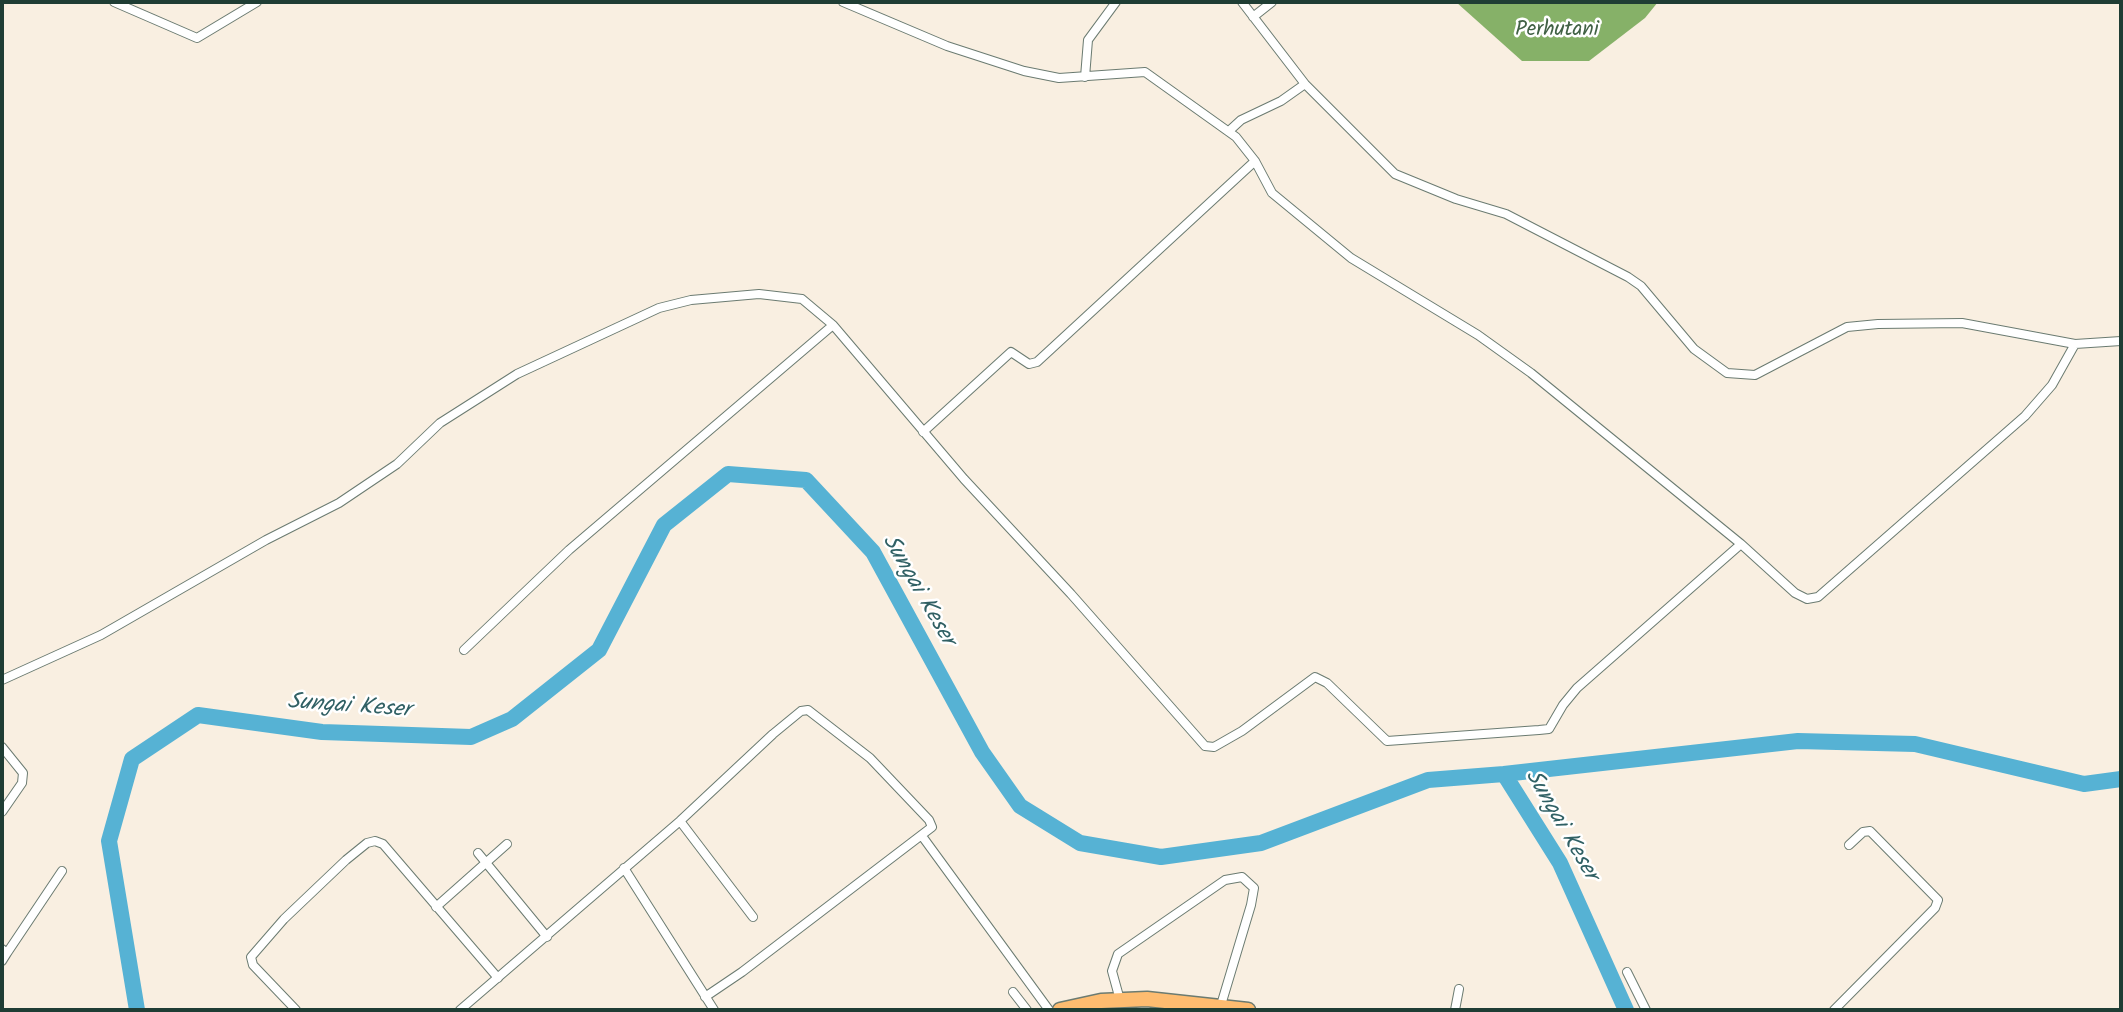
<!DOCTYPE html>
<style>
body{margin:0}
#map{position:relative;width:2123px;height:1012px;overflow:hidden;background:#f9efe1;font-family:Kalam,sans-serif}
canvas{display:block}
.frame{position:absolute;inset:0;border:4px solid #1f3d34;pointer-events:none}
</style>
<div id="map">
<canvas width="2123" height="1012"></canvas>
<div class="frame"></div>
</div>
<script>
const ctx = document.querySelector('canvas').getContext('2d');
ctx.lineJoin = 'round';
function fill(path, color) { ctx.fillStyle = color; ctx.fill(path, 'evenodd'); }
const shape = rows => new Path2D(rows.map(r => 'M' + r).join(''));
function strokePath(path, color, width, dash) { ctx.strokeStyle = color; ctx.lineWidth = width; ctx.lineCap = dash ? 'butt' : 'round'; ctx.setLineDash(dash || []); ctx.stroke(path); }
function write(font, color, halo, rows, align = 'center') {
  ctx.font = font + ' Kalam,sans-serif'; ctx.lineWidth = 5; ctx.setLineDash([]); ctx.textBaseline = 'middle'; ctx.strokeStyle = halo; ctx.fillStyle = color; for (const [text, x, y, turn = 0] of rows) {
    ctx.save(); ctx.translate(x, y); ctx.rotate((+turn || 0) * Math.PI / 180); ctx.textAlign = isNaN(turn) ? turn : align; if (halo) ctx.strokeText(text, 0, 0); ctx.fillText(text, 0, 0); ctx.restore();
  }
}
const forest = shape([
 [1456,2,1658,2,1645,18,1589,61,1522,61]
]);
const river = shape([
 [1504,774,1798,741,1915,744,2084,784,2121,779],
 [137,1010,109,841,132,759,198,715,322,732,471,737,512,719,599,650,664,525,728,474,806,480,873,552,982,752,1020,806,1080,843,1161,857,1261,843,1428,780,1504,774,1560,863,1626,1010]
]);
const street = shape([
 [114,2,197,38,257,2],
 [843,2,947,46,1024,71,1059,78,1145,72,1236,137,1255,161,1272,193,1351,258,1478,335,1531,373,1741,544],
 [1242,2,1305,84,1395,174,1456,199,1506,214,1628,277,1641,286,1694,349,1727,373,1755,375,1847,327,1878,324,1962,323,2075,344],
 [1253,17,1272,2],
 [1085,77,1088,40,1116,2],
 [1229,131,1241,120,1281,101,1305,84],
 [923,432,1011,352,1029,364,1037,362,1255,161],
 [464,650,569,550,833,325],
 [2,680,101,635,266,540,339,503,397,464,440,423,517,374,659,308,691,300,759,294,802,299,833,325,964,479,1071,594,1205,746,1214,747,1242,731,1315,677,1327,683,1387,741,1539,730,1549,729,1563,705,1577,688,1741,544,1795,593,1807,599,1818,597,2025,416,2052,385,2075,344,2121,341],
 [2,747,23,773,22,783,2,812],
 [680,821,753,917],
 [922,836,1049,1010],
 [478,853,547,937],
 [624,868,714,1010],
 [436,907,507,844],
 [2,949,7,953,2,961],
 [7,953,62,871],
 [1627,972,1646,1010],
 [1013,992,1027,1010],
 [1120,1000,1112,971,1118,954,1225,880,1242,877,1254,888,1251,905,1221,1005],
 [296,1010,253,965,251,957,284,919,346,860,367,843,375,841,383,844,498,978],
 [460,1010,680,821,773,734,801,711,808,710,870,758,929,820,932,827,742,972,705,997],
 [1455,1010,1459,989],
 [1834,1010,1935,908,1938,900,1870,831,1863,832,1849,845]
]);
const highway = shape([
 [1060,1010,1101,1001,1147,999,1248,1010]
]);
const parkNames = [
 ["Perhutani",1557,31]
];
const waterNames = [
 ["Sungai Keser",917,591,60],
 ["Sungai Keser",349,708,4],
 ["Sungai Keser",1560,826,60]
];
fill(forest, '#86b168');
strokePath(river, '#56b2d4', 16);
strokePath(street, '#6b7b71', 10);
strokePath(highway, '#6b7b71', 17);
strokePath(street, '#fff', 8);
strokePath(highway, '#febc70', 14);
write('21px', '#416145', '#fff', parkNames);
write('italic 23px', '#306064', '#fff', waterNames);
</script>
